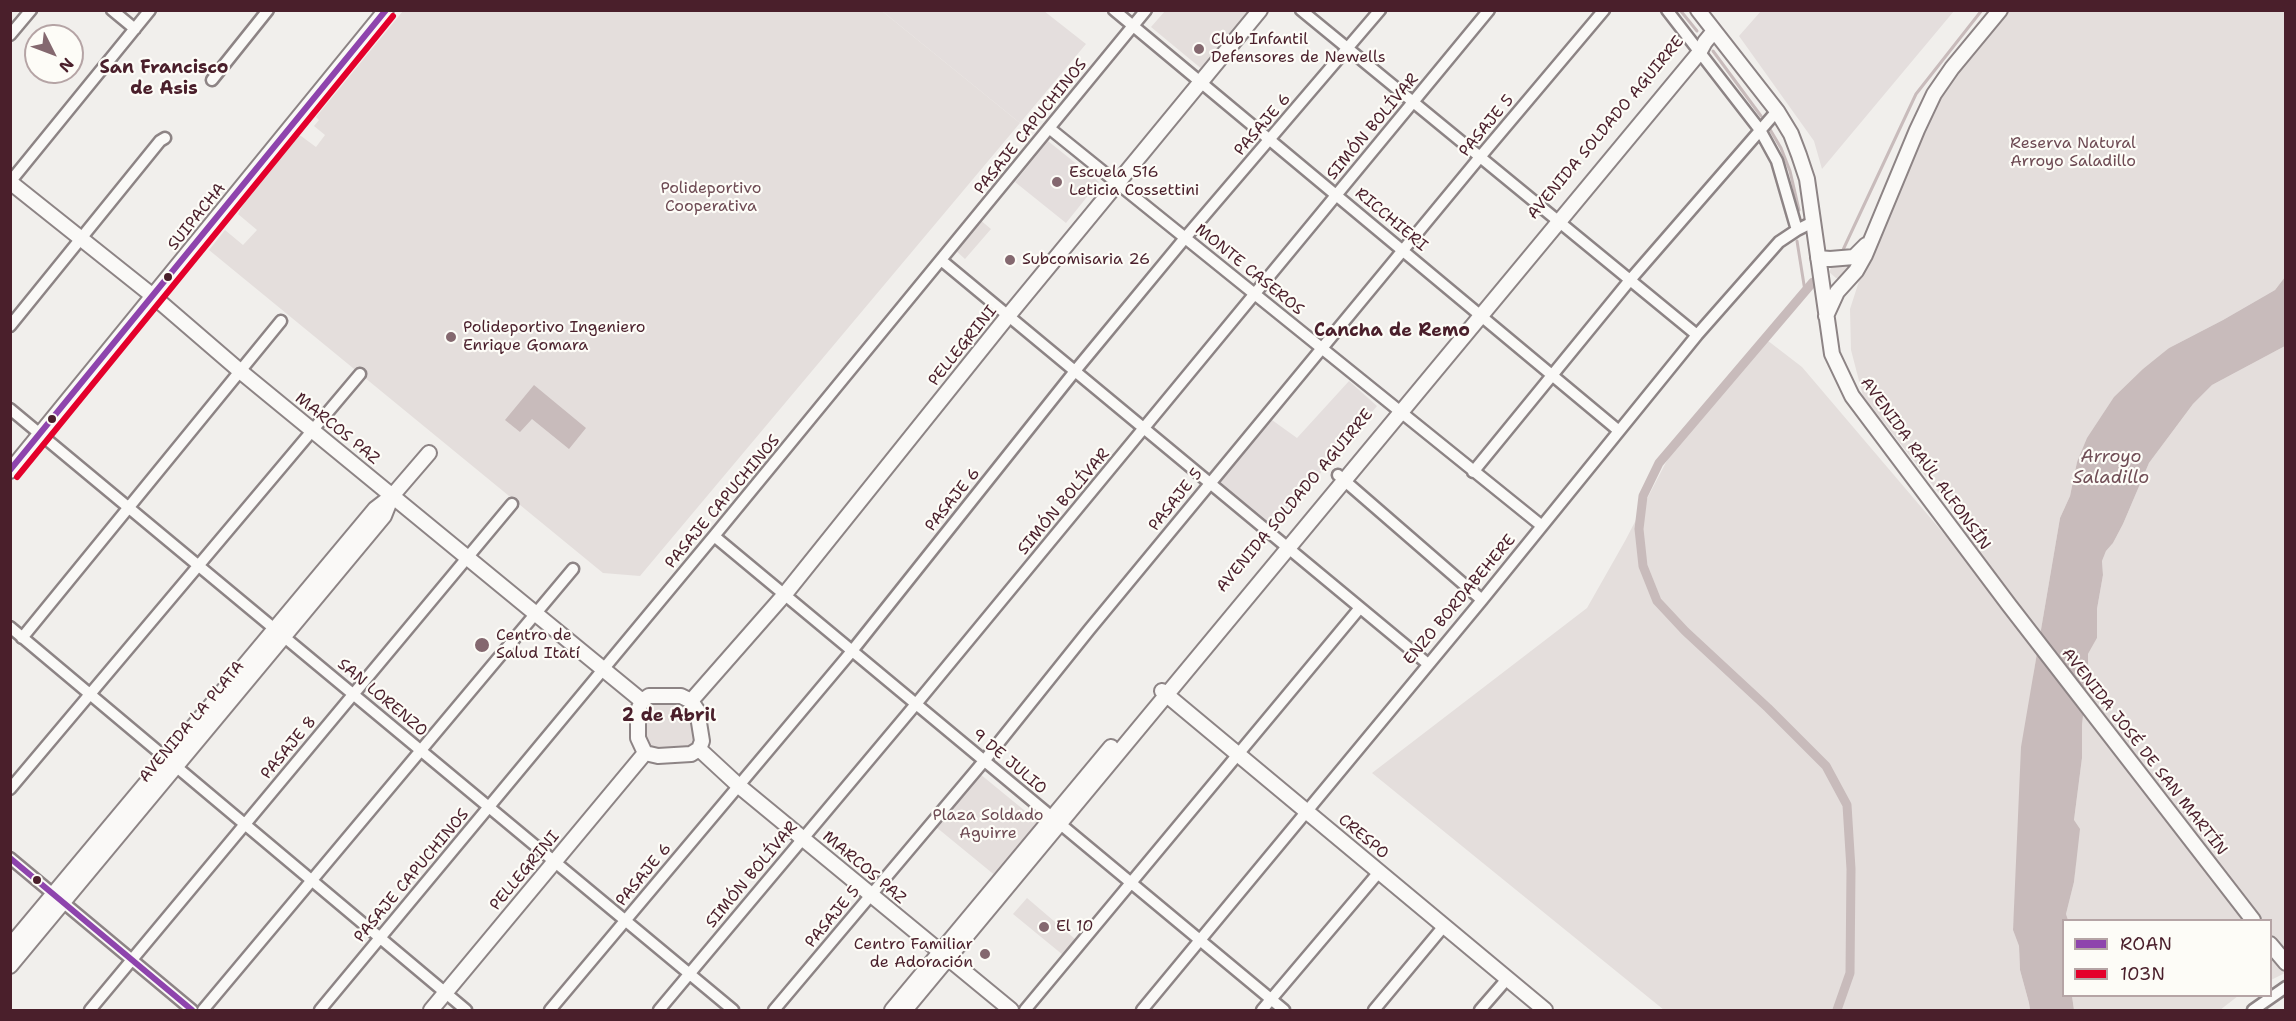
<!DOCTYPE html>
<meta charset="utf-8">
<style>
body{margin:0}
#map{position:relative;width:2296px;height:1021px;overflow:hidden;background:#f1efec;font-family:"Shantell Sans",sans-serif}
canvas{display:block}
.frame{position:absolute;inset:0;border:12px solid #4a1f2b;pointer-events:none}
.legend{position:absolute;left:2062px;top:919px;width:210px;height:78px;box-sizing:border-box;background:#fdfcf7;border:2px solid #b5a4a5;margin:0;padding:8px 10px;list-style:none;font-size:18px;color:#4a1f2b}
.legend li{display:flex;align-items:center;gap:12px;height:30px}
.legend b{width:30px;border:2px solid #b5a4a5}
.north{position:absolute;left:24px;top:24px;width:60px;height:60px;box-sizing:border-box;background:#fdfcf7;border:2px solid #b5a4a5;border-radius:50%;rotate:132deg;font-size:16px;font-weight:700;line-height:24px;text-align:center;color:#4a1f2b}
.north::after{content:'';display:block;margin:auto;width:21px;height:27px;background:#84686f;clip-path:polygon(50% 0,100% 100%,50% 72%,0 100%)}
</style>
<div id="map">
<canvas width="2296" height="1021"></canvas>
<div class="frame"></div>
<ul class="legend">
<li><b style="height:8px;background:#8e44ad"></b>ROAN</li>
<li><b style="height:8px;background:#e4002b"></b>103N</li>
</ul>
<div class="north">N</div>
</div>
<script>
const ctx = document.querySelector('canvas').getContext('2d');
ctx.lineJoin = 'round';
function fill(path, color) { ctx.fillStyle = color; ctx.fill(path, 'evenodd'); }
const shape = rows => new Path2D(rows.map(r => 'M' + r).join(''));
function strokePath(path, color, width, dash) { ctx.strokeStyle = color; ctx.lineWidth = width; ctx.lineCap = dash ? 'butt' : 'round'; ctx.setLineDash(dash || []); ctx.stroke(path); }
function write(font, color, halo, rows, align = 'center') {
  ctx.font = font + ' "Shantell Sans",sans-serif'; ctx.lineWidth = 4.5; ctx.setLineDash([]); ctx.textBaseline = 'middle'; ctx.strokeStyle = halo; ctx.fillStyle = color; for (const [text, x, y, turn = 0] of rows) {
    ctx.save(); ctx.translate(x, y); ctx.rotate((+turn || 0) * Math.PI / 180); ctx.textAlign = isNaN(turn) ? turn : align; if (halo) ctx.strokeText(text, 0, 0); ctx.fillText(text, 0, 0); ctx.restore();
  }
}
const built = shape([
 [882,11,1044,11,1086,44,1020,123],
 [1761,11,1761,10,1954,11,1822,169,1814,141,1739,36],
 [1048,141,1099,182,1066,223,1015,182],
 [1349,381,1377,406,1275,527,1219,481,1272,420,1297,438]
]);
const green = shape([
 [403,11,882,11,1020,123,640,576,603,573,209,250,225,230,243,245,257,230,238,214,253,186,294,136,301,136,316,147,325,135,314,126,319,120,316,117],
 [1165,11,1253,11,1203,70,1151,27],
 [2009,11,2285,11,2285,277,2275,290,2223,320,2169,348,2077,462,2070,496,2060,518,2034,671,2013,930,2019,946,2020,970,2029,1003,2030,1010,1664,1010,1372,773,1587,608,1625,541,1675,445,1763,337,1802,367,1956,548,1967,529,1863,396,1851,350,1850,309,1861,275,1922,132,1938,101,1958,70],
 [979,219,991,229,965,259,954,249],
 [1857,261,1845,277,1836,278,1829,272,1833,264],
 [2285,346,2285,973,2271,980,2270,920,2068,920,2066,914,2074,882,2076,861,2074,820,2082,758,2082,725,2088,672,2088,654,2097,638,2097,609,2103,575,2102,561,2106,551,2113,543,2123,524,2149,463,2193,404,2212,385],
 [677,699,691,710,696,740,688,749,655,750,645,741,642,713,652,702],
 [980,774,1041,824,997,877,936,827],
 [1027,898,1075,939,1063,955,1013,914],
 [2072,996,2238,996,2220,1010,2074,1010]
]);
const water = shape([
 [2285,277,2285,346,2212,385,2193,404,2149,463,2123,524,2113,543,2106,551,2102,561,2103,575,2097,609,2097,638,2088,654,2088,672,2082,725,2082,758,2074,820,2080,829,2074,882,2066,914,2068,920,2064,920,2064,996,2072,996,2074,1010,2030,1010,2029,1003,2020,970,2019,946,2013,930,2021,747,2060,518,2070,496,2077,462,2087,438,2114,397,2143,369,2169,348,2223,320,2275,290],
 [534,385,586,428,569,449,532,419,520,432,505,420]
]);
const stream = shape([
 [1680,10,1697,31],
 [1713,51,1761,116],
 [1768,126,1781,148,1790,171,1799,210],
 [1797,241,1805,291],
 [1842,252,1916,94,1982,10]
]);
const canal = shape([
 [1813,282,1659,463,1643,496,1639,529,1643,566,1657,601,1685,631,1768,708,1826,766,1847,805,1851,869,1850,973,1837,1010]
]);
const street = shape([
 [112,10,135,29],
 [1114,10,1619,431],
 [1301,10,1697,335],
 [1667,10,1760,130,1777,161,1797,230],
 [10,35,31,10],
 [212,80,268,10],
 [1049,128,1542,526],
 [10,182,150,10],
 [941,260,1428,664],
 [10,326,160,141,165,138],
 [10,409,733,1010],
 [1473,472,1630,280,1777,111],
 [1338,475,1482,600],
 [714,536,1284,1010],
 [10,627,466,1010],
 [22,638,281,321],
 [10,789,360,374],
 [10,858,192,1010],
 [90,1010,512,504],
 [203,1010,573,569],
 [320,1010,714,536,1146,10],
 [550,1010,852,651,1075,371,1185,238,1380,10],
 [659,1010,916,704,1489,10],
 [774,1010,984,761,1089,630,1480,157,1604,10],
 [1025,1010,1359,609],
 [1142,1010,1482,600,1697,335,1779,242,1797,230,1813,222],
 [1262,1010,1379,872],
 [1374,1010,1444,926],
 [1480,1010,1507,979],
 [2253,1010,2286,987]
]);
const secondary = shape([
 [1698,10,1777,111,1791,134,1799,155,1807,179,1832,354,1852,396,2009,605,2253,920],
 [10,182,153,296,240,371,642,701],
 [1818,258,1830,259,1854,257,1866,245],
 [1826,316,1837,292,1856,271,1865,255,1917,130,1934,94,1952,68,2000,10],
 [10,471,386,10],
 [1162,691,1545,1010],
 [649,696,681,696,691,701,697,710,702,741,699,749,691,754,658,756,645,753,638,738,638,710,642,701,649,696],
 [691,701,785,594,1008,316,1260,10],
 [699,749,739,786,1011,1010],
 [2270,944,2286,963],
 [10,946,375,509,392,496,429,453],
 [10,966,384,516,392,496],
 [431,1010,645,753],
 [892,1010,1111,747],
 [905,1010,1699,53,1705,42,1714,31]
]);
const bus1 = shape([
 [10,470,386,10],
 [10,858,192,1010]
]);
const bus2 = shape([
 [17,477,393,16]
]);
const markers = [
 [1199,49,6,"#84686f"],
 [1057,182,6,"#84686f"],
 [1010,260,6,"#84686f"],
 [168,277,5,"#4a1f2b"],
 [451,337,6,"#84686f"],
 [52,419,5,"#4a1f2b"],
 [482,645,8,"#84686f"],
 [37,880,5,"#4a1f2b"],
 [1044,927,6,"#84686f"],
 [985,954,6,"#84686f"]
];
const poiNames = [
 ["Club Infantil",1211,40],
 ["Defensores de Newells",1211,58],
 ["Escuela 516",1069,173],
 ["Leticia Cossettini",1069,191],
 ["Subcomisaria 26",1022,260],
 ["Polideportivo Ingeniero",463,328],
 ["Enrique Gomara",463,346],
 ["Centro de",496,636],
 ["Salud Itatí",496,654],
 ["El 10",1056,927],
 ["Centro Familiar",973,945,"right"],
 ["de Adoración",973,963,"right"]
];
const streetNames = [
 ["PASAJE 6",1263,125,-49],
 ["PASAJE 5",1487,126,-50],
 ["PASAJE CAPUCHINOS",1031,127,-51],
 ["SIMÓN BOLÍVAR",1373,127,-50],
 ["AVENIDA SOLDADO AGUIRRE",1606,128,-50],
 ["SUIPACHA",197,217,-51],
 ["RICCHIERI",1391,220,40],
 ["MONTE CASEROS",1249,270,39],
 ["PELLEGRINI",963,346,-51],
 ["MARCOS PAZ",337,429,39],
 ["AVENIDA RAÚL ALFONSÍN",1925,464,54],
 ["PASAJE 6",953,500,-51],
 ["PASAJE 5",1176,500,-51],
 ["AVENIDA SOLDADO AGUIRRE",1295,501,-50],
 ["PASAJE CAPUCHINOS",723,502,-50],
 ["SIMÓN BOLÍVAR",1064,502,-50],
 ["ENZO BORDABEHERE",1460,600,-50],
 ["SAN LORENZO",382,698,40],
 ["AVENIDA LA PLATA",192,722,-50],
 ["PASAJE 8",289,748,-50],
 ["AVENIDA JOSÉ DE SAN MARTÍN",2144,752,52],
 ["9 DE JULIO",1009,762,40],
 ["CRESPO",1363,837,40],
 ["MARCOS PAZ",864,868,40],
 ["PELLEGRINI",525,871,-50],
 ["PASAJE 6",644,875,-50],
 ["SIMÓN BOLÍVAR",752,875,-50],
 ["PASAJE CAPUCHINOS",412,876,-50],
 ["PASAJE 5",833,917,-50]
];
const parkNames = [
 ["Reserva Natural",2073,144],
 ["Arroyo Saladillo",2073,162],
 ["Polideportivo",711,189],
 ["Cooperativa",711,207],
 ["Plaza Soldado",988,816],
 ["Aguirre",988,834]
];
const neighbourhoodNames = [
 ["San Francisco",164,68],
 ["de Asis",164,89],
 ["Cancha de Remo",1392,331],
 ["2 de Abril",669,716]
];
const waterNames = [
 ["Arroyo",2111,457],
 ["Saladillo",2111,478]
];
fill(built, '#e4dedd');
fill(green, '#e4dedc');
fill(water, '#c8bbbb');
strokePath(stream, '#c8bbbb', 3);
strokePath(canal, '#c8bbbb', 9);
strokePath(street, '#8d8485', 15);
strokePath(secondary, '#8d8485', 18);
strokePath(street, '#faf9f7', 10);
strokePath(secondary, '#faf9f7', 14);
strokePath(bus1, '#8e44ad', 6);
strokePath(bus2, '#e4002b', 6);
for (const [x, y, r, color] of markers) { const dot = new Path2D(); dot.arc(x, y, r, 0, 2 * Math.PI); ctx.fillStyle = color; ctx.fill(dot); strokePath(dot, '#fdfcf7', 2); }
write('16px', '#4a1f2b', '#fdfcf7', poiNames, 'left');
write('16px', '#4a1f2b', '#fdfcf7', streetNames);
write('16px', '#6e4b54', '#fdfcf7', parkNames);
write('bold 18px', '#4a1f2b', '#fdfcf7', neighbourhoodNames);
write('italic 18px', '#704e56', '#fdfcf7', waterNames);
</script>
